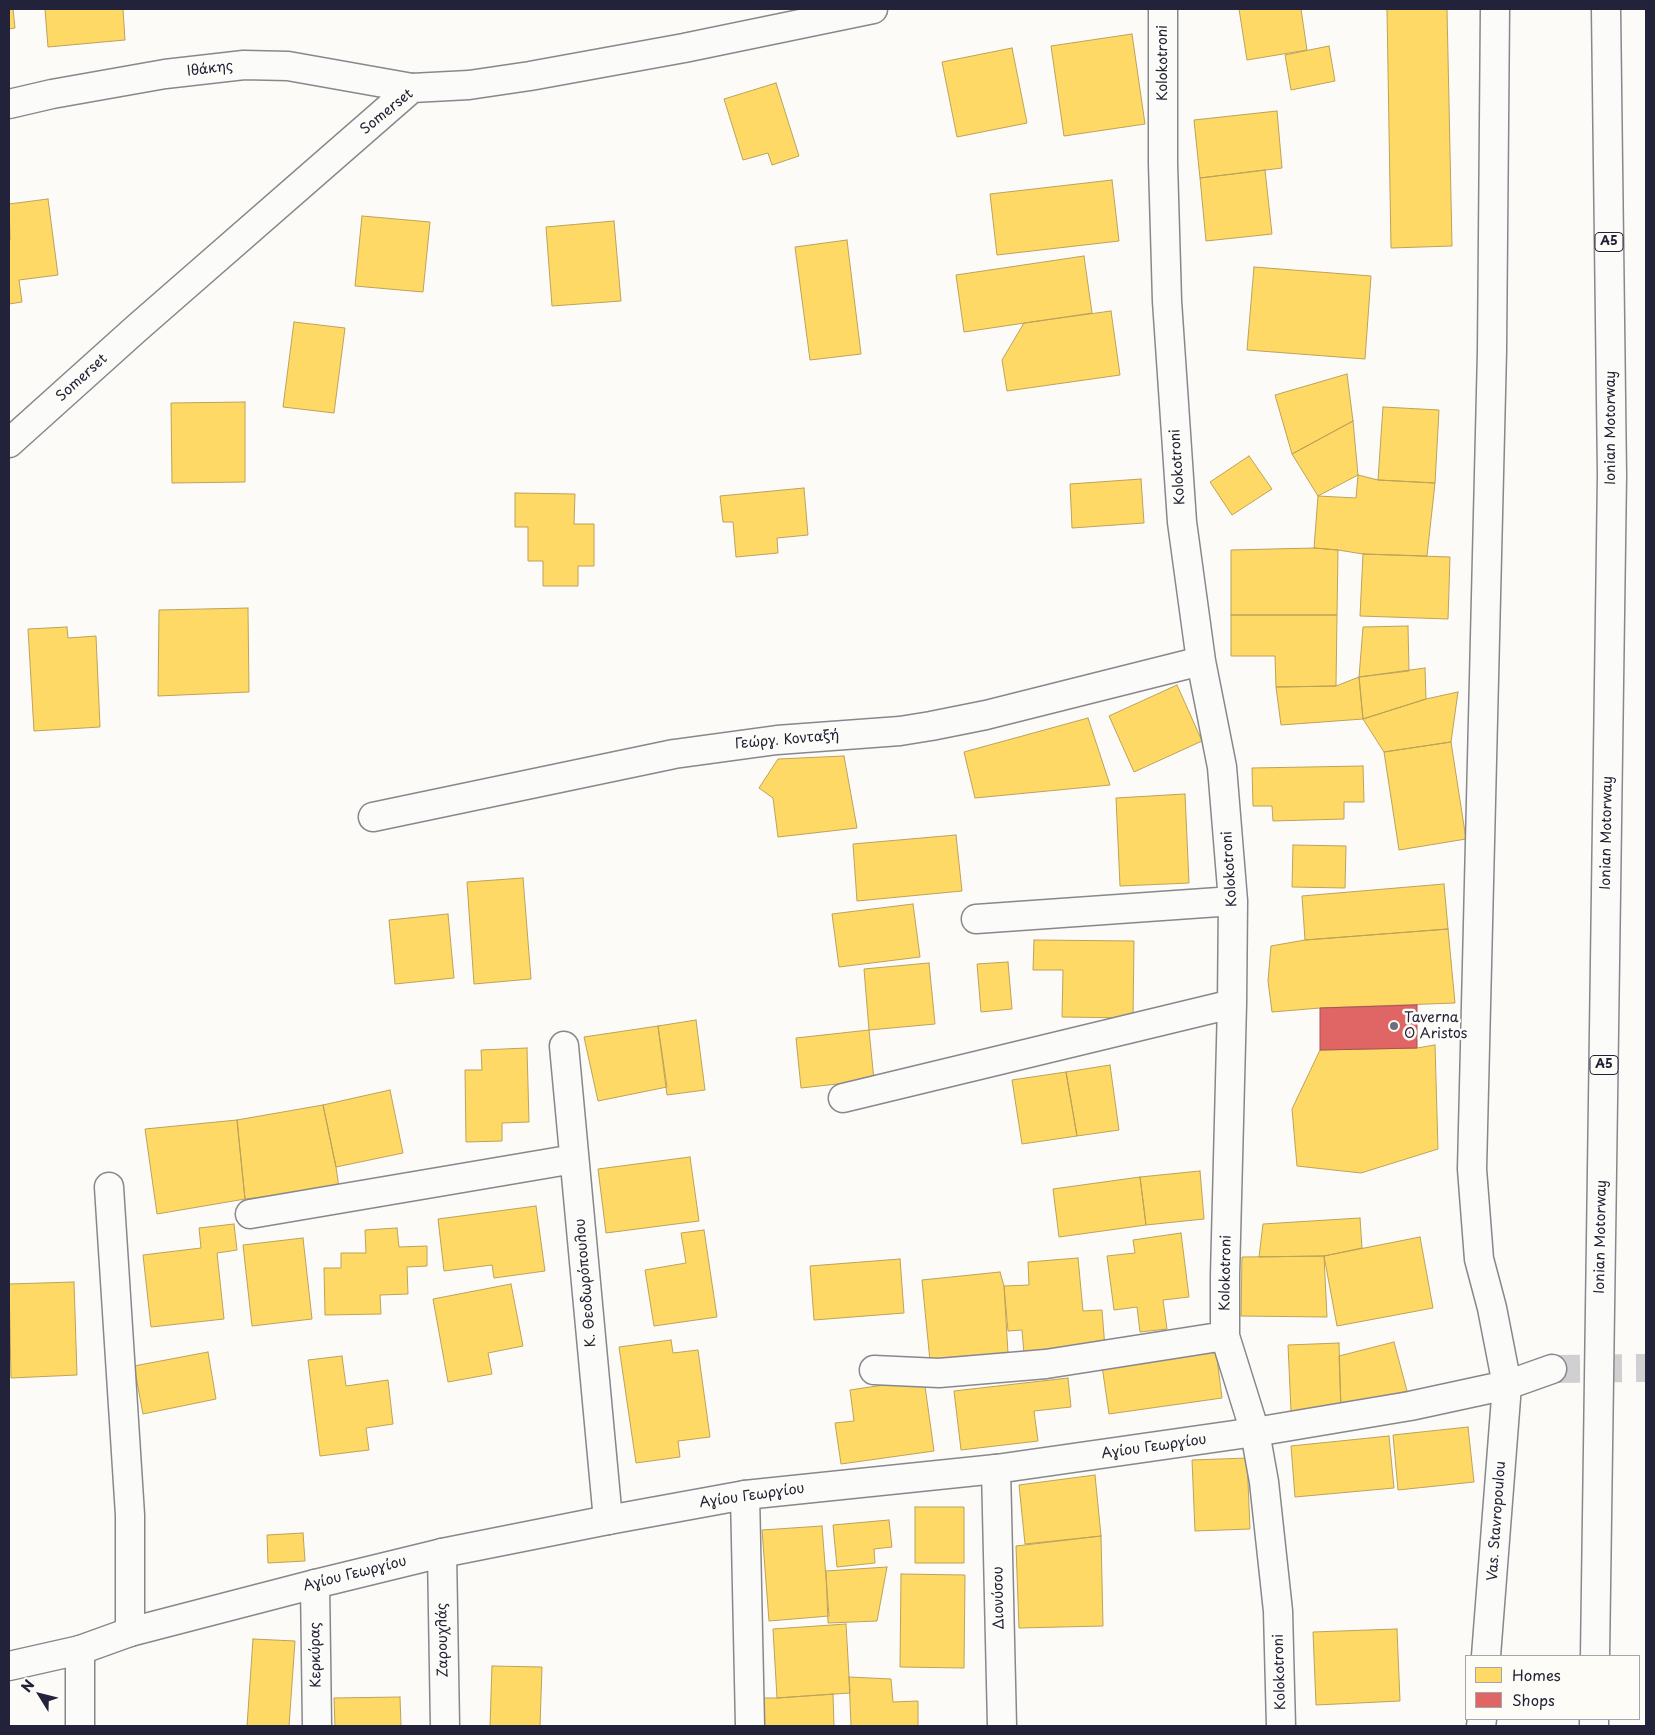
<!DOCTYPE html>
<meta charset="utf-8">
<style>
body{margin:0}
#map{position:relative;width:1655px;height:1735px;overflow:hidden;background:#fcfbf8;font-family:"Playpen Sans",sans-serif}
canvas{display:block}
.frame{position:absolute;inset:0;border:10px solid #22223b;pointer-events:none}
.legend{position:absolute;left:1465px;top:1655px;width:175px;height:65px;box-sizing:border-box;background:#fdfcf7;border:1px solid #a5a5ac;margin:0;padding:6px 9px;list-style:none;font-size:15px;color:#22223b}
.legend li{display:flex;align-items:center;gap:10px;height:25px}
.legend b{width:25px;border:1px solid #a5a5ac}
.north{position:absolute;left:15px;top:1670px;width:50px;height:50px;-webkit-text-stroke:4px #fdfcf7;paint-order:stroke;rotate:306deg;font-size:14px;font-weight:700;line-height:20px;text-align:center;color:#22223b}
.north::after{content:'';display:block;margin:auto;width:18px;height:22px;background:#22223b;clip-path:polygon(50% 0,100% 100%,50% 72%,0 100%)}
</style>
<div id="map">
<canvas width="1655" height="1735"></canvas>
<div class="frame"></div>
<ul class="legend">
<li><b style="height:14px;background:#ffd966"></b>Homes</li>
<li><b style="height:14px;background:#e06666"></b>Shops</li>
</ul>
<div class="north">N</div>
</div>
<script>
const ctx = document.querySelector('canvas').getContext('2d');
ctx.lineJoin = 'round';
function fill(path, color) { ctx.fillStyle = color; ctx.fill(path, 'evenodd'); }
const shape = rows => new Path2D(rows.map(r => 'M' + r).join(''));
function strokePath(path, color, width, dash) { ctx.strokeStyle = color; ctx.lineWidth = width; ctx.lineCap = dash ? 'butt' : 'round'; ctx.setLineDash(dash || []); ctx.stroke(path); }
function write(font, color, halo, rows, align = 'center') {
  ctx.font = font + ' "Playpen Sans",sans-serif'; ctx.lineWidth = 5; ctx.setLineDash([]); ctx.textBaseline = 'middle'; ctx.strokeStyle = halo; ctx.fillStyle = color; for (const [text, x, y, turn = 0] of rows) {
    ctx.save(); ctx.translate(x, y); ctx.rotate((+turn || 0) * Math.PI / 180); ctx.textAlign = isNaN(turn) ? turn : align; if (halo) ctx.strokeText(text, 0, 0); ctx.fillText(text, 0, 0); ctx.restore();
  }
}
const homes = shape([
 [9,9,13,9,15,28,9,29,9,9],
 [45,9,123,9,125,40,48,47,45,9],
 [1239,9,1301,9,1307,50,1247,60,1239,9],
 [1387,9,1447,9,1452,246,1391,248,1387,9],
 [1132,34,1145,124,1064,136,1051,46,1132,34],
 [1329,46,1335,81,1291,90,1285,55,1329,46],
 [1012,48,1027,123,957,137,942,62,1012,48],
 [776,83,799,156,772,165,768,153,743,160,724,99,776,83],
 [1277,111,1282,168,1200,178,1194,120,1277,111],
 [1265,170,1272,234,1206,241,1200,178,1265,170],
 [1112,180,1119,241,997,255,990,194,1112,180],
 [48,199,58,275,19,280,22,302,9,304,9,240,10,240,9,204,48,199],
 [362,216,430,222,423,292,355,286,362,216],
 [614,221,621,301,552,306,546,227,614,221],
 [847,240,861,354,810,360,795,247,847,240],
 [1084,256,1092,313,964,332,956,275,1084,256],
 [1254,267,1371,276,1365,359,1247,350,1254,267],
 [1111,311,1120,375,1007,391,1002,360,1024,323,1111,311],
 [294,322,345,328,334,413,283,407,294,322],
 [1347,374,1353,421,1292,454,1275,395,1347,374],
 [245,402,245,482,172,483,171,403,245,402],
 [1383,407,1439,410,1435,483,1378,480,1383,407],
 [1353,421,1358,475,1318,496,1292,454,1353,421],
 [1249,456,1272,489,1232,515,1210,482,1249,456],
 [1358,475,1378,480,1435,483,1427,556,1363,554,1338,550,1314,548,1318,496,1356,498,1358,475],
 [1141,479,1144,523,1072,528,1070,484,1141,479],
 [804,488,808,535,777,538,778,553,736,557,733,522,723,522,720,496,804,488],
 [515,493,575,494,574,524,594,524,594,566,578,566,578,586,543,586,543,561,528,561,528,527,515,527,515,493],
 [1314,548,1338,550,1337,615,1231,615,1231,550,1314,548],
 [1363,554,1450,557,1448,619,1360,616,1363,554],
 [248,608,249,692,158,696,159,610,248,608],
 [1231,615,1337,615,1336,686,1276,687,1275,656,1231,656,1231,615],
 [1408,626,1409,671,1359,677,1363,627,1408,626],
 [67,627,68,638,96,636,100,727,34,731,28,629,67,627],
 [1425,668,1426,699,1363,719,1359,677,1425,668],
 [1359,677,1363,719,1281,725,1276,687,1336,686,1359,677],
 [1177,685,1202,741,1134,772,1109,716,1177,685],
 [1458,692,1451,742,1384,752,1363,719,1426,699,1458,692],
 [1088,718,1110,785,975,798,964,752,1088,718],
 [1451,742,1466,839,1399,850,1384,752,1451,742],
 [844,756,857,828,778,837,773,798,759,788,778,759,844,756],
 [1363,766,1364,802,1344,802,1344,819,1273,821,1272,806,1253,806,1252,768,1363,766],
 [1185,794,1189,883,1120,886,1116,798,1185,794],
 [956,835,962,891,857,901,853,844,956,835],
 [1293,845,1346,846,1345,888,1292,887,1293,845],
 [523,878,531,979,474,984,467,882,523,878],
 [1444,884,1448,929,1305,940,1302,896,1444,884],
 [913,904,920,957,839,967,832,914,913,904],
 [448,914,454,978,395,984,389,920,448,914],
 [1448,929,1455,1003,1320,1008,1272,1012,1268,981,1271,946,1305,940,1448,929],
 [1034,940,1134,941,1133,1018,1062,1017,1063,970,1033,970,1034,940],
 [1008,962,1012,1009,981,1012,977,964,1008,962],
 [929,963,935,1024,869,1030,864,969,929,963],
 [696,1020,705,1090,667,1095,658,1026,696,1020],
 [658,1026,667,1087,598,1101,584,1037,658,1026],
 [869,1030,874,1080,801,1088,796,1038,869,1030],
 [1435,1045,1438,1149,1361,1173,1297,1166,1292,1109,1320,1050,1417,1048,1435,1045],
 [527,1048,529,1122,502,1123,502,1141,466,1142,465,1070,482,1070,481,1050,527,1048],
 [1110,1065,1119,1130,1077,1136,1066,1072,1110,1065],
 [1066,1072,1077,1136,1022,1144,1012,1080,1066,1072],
 [390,1090,403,1153,336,1167,323,1105,390,1090],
 [323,1105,336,1167,339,1188,245,1199,237,1120,323,1105],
 [237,1120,245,1199,157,1214,145,1129,237,1120],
 [690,1157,699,1221,606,1233,598,1169,690,1157],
 [1200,1171,1204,1219,1146,1225,1140,1177,1200,1171],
 [1140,1177,1146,1225,1059,1237,1053,1189,1140,1177],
 [536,1206,545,1271,494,1278,492,1265,444,1271,438,1219,536,1206],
 [1360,1218,1362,1248,1324,1256,1259,1257,1263,1224,1360,1218],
 [234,1224,237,1250,217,1253,224,1319,151,1327,143,1255,201,1248,199,1228,234,1224],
 [397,1228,399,1247,427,1246,427,1266,407,1267,408,1294,380,1295,381,1314,325,1315,324,1268,341,1268,341,1253,366,1253,365,1230,397,1228],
 [704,1230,717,1317,654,1326,645,1270,686,1263,681,1233,704,1230],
 [1181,1233,1189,1297,1163,1300,1167,1329,1140,1332,1137,1307,1114,1310,1107,1256,1135,1253,1133,1240,1181,1233],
 [1420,1237,1433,1308,1337,1326,1324,1256,1420,1237],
 [303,1238,312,1319,252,1326,243,1245,303,1238],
 [1324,1256,1327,1317,1241,1316,1242,1257,1324,1256],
 [1078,1258,1083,1311,1102,1310,1105,1348,1024,1354,1022,1330,1008,1331,1004,1286,1029,1285,1028,1262,1078,1258],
 [900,1259,904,1313,814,1320,810,1266,900,1259],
 [1000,1272,1004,1286,1008,1353,930,1361,922,1280,1000,1272],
 [74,1282,77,1375,11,1378,9,1284,74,1282],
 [511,1284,523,1346,488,1353,492,1374,448,1382,433,1299,511,1284],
 [671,1340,673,1353,698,1350,710,1437,678,1441,680,1457,636,1463,619,1347,671,1340],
 [1394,1342,1407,1391,1341,1409,1339,1356,1394,1342],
 [1339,1343,1341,1409,1291,1411,1288,1345,1339,1343],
 [1216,1350,1222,1398,1109,1414,1102,1366,1216,1350],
 [208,1352,216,1399,143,1414,134,1366,208,1352],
 [342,1356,346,1386,388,1380,393,1424,366,1428,369,1450,320,1456,308,1360,342,1356],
 [1068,1378,1071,1407,1034,1411,1038,1441,961,1450,954,1391,1068,1378],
 [924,1379,934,1451,841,1464,835,1423,854,1421,850,1390,924,1379],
 [1468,1427,1474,1482,1398,1490,1393,1435,1468,1427],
 [1389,1436,1394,1488,1295,1497,1291,1446,1389,1436],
 [1247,1458,1250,1529,1195,1531,1192,1460,1247,1458],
 [1095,1475,1101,1536,1025,1544,1019,1485,1095,1475],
 [915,1507,964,1507,964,1563,915,1563,915,1507],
 [889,1520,892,1547,874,1549,875,1563,837,1567,833,1525,889,1520],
 [822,1526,829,1616,769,1621,762,1530,822,1526],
 [303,1533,305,1561,268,1563,267,1535,303,1533],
 [1101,1536,1103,1626,1019,1628,1016,1546,1101,1536],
 [887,1567,877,1621,828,1623,826,1571,887,1567],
 [901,1574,965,1575,964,1668,900,1667,901,1574],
 [846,1624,850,1693,777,1698,773,1629,846,1624],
 [1397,1629,1400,1701,1316,1705,1313,1632,1397,1629],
 [253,1639,295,1641,289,1726,247,1726,253,1639],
 [492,1666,542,1667,540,1726,490,1726,492,1666],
 [849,1677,891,1679,893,1702,918,1701,918,1726,851,1726,849,1677],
 [833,1694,834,1726,759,1726,757,1698,777,1698,833,1694],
 [400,1697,401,1726,335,1726,334,1698,400,1697]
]);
const shops = shape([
 [1417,1005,1417,1048,1320,1050,1320,1008,1417,1005]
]);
const tertiaryTunnel = shape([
 [1552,1369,1646,1368]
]);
const minor = shape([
 [1163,9,1163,163,1167,301,1182,522,1201,661,1222,767,1233,901,1232,1004,1225,1276,1225,1336,1255,1432,1264,1482,1278,1611,1281,1726],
 [9,104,52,94,165,74,244,65,288,66,412,88],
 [373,817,674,754,777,740,900,731,931,726,986,715,1201,661],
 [976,919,1233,901],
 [564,1046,608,1520],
 [843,1098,1232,1004],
 [109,1187,130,1515,130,1632],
 [250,1214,574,1159],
 [874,1370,939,1373,1046,1364,1225,1336],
 [996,1469,1002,1726],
 [745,1495,750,1726],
 [442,1553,445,1726],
 [315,1584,317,1726],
 [80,1726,80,1650]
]);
const tertiary = shape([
 [9,443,137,328,412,88,469,85,530,76,684,48,873,9],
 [1486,1656,1507,1385,1492,1308,1479,1259,1472,1169,1492,351,1495,9],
 [9,1666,80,1650,130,1632,315,1584,442,1553,608,1520,745,1495,996,1469,1255,1432,1410,1406,1507,1385,1552,1369],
 [1481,1726,1482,1719]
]);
const motorway = shape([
 [1595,1656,1612,475,1606,9],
 [1594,1726,1594,1719]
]);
const markers = [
 [1394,1026,5,"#6e6e7d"]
];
const shields = [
 [1609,242,28],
 [1604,1065,28]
];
const shieldNames = [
 ["Α5",1609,242],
 ["Α5",1604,1065]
];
const streetNames = [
 ["Kolokotroni",1163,63,-90],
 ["Ιθάκης",210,69,-7],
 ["Somerset",387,112,-39],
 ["Somerset",82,378,-42],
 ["Ionian Motorway",1611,428,-90],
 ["Kolokotroni",1178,467,-94],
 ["Γεώργ. Κονταξή",787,740,-5],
 ["Ionian Motorway",1607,833,-89],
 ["Kolokotroni",1230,869,-94],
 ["Ionian Motorway",1601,1237,-89],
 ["Kolokotroni",1226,1273,-89],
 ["Κ. Θεοδωρόπουλου",586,1283,-95],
 ["Αγίου Γεωργίου",1154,1447,-8],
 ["Αγίου Γεωργίου",752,1496,-8],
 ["Vas. Stavropoulou",1497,1521,-86],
 ["Αγίου Γεωργίου",355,1574,-14],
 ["Διονύσου",999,1598,-91],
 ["Ζαρουχλάς",443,1640,-91],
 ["Κερκύρας",316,1655,-91],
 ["Kolokotroni",1280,1672,-92]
];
const poiNames = [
 ["Taverna",1404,1018],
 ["O Aristos",1404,1034]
];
fill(homes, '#ffd966');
strokePath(homes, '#bda259', 1);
fill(shops, '#e06666');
strokePath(shops, '#a75259', 1);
strokePath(tertiaryTunnel, '#d0d0d2', 28, [28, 14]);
strokePath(minor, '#88888c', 31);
strokePath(tertiary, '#88888c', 31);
strokePath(motorway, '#88888c', 31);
strokePath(minor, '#fbfbf9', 28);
strokePath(tertiary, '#fbfbf9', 28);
strokePath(motorway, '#fbfbf9', 28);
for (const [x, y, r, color] of markers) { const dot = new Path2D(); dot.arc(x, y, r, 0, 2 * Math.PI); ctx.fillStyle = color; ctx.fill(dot); strokePath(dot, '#fdfcf7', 2); }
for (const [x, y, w] of shields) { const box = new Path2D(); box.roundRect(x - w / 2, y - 9.5, w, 19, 4); ctx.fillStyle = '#fdfcf7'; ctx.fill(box); strokePath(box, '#22223b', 1); }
write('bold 12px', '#22223b', null, shieldNames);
write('14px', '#22223b', '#fdfcf7', streetNames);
write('14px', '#22223b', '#fdfcf7', poiNames, 'left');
</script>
